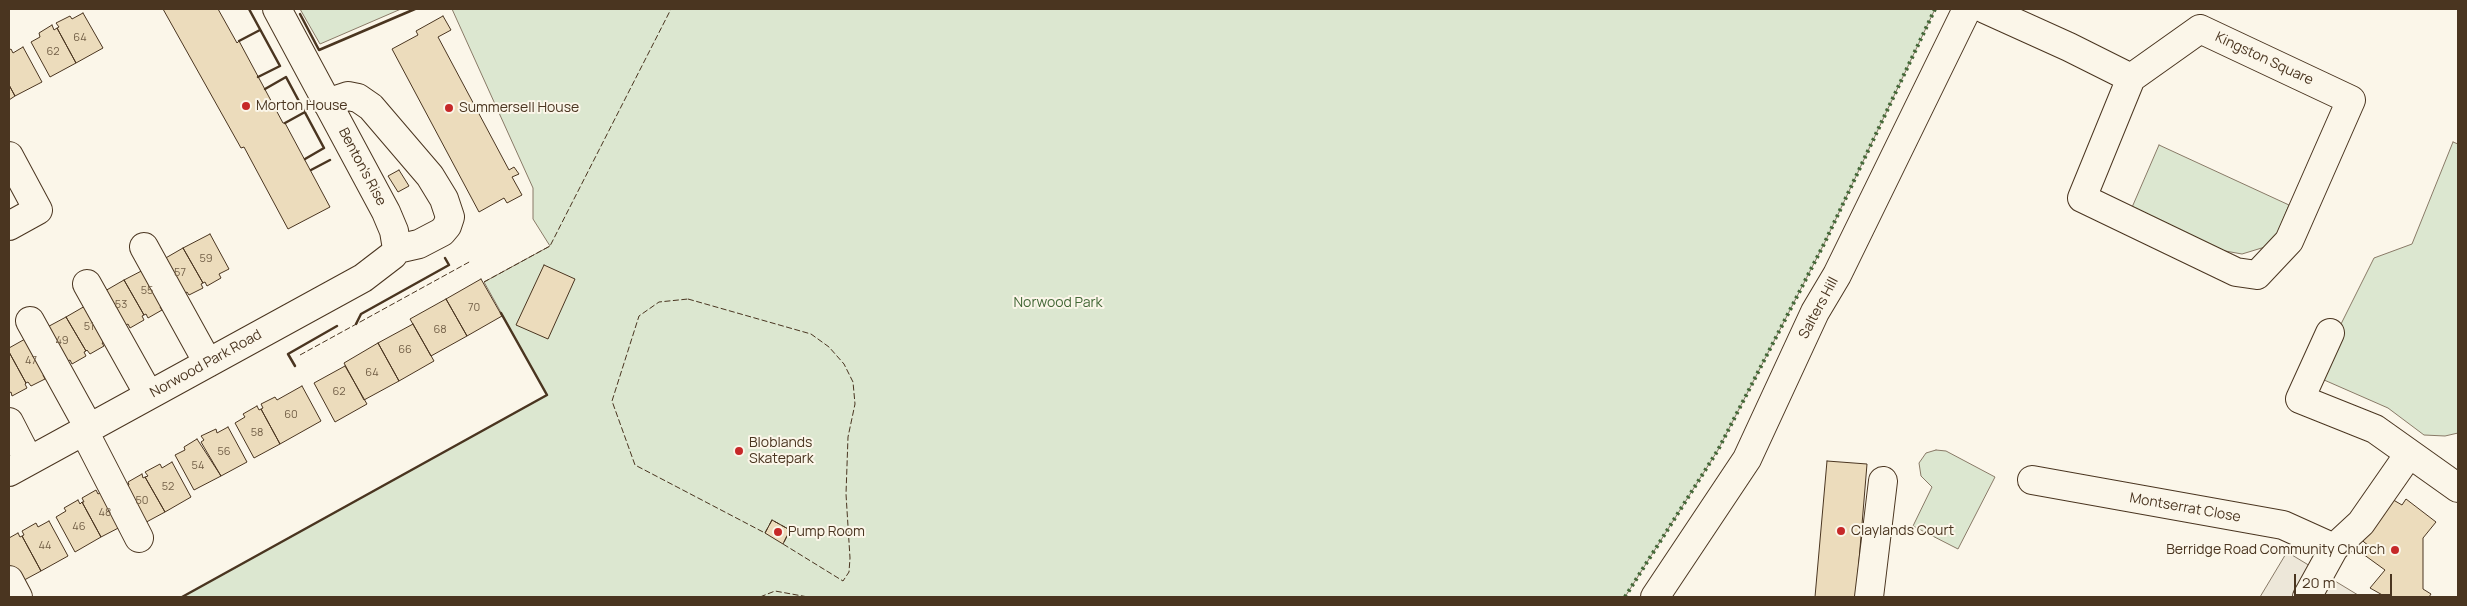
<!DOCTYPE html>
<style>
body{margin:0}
#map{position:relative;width:2467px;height:606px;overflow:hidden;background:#fbf6e9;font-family:Manrope,sans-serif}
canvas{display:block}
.frame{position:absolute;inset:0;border:10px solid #4a3520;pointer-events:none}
.scale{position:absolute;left:2294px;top:574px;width:98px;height:22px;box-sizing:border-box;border:2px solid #4a3520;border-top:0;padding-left:6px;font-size:15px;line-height:18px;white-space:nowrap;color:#4a3520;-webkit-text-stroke:4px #fbf6e9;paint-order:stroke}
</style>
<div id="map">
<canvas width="2467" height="606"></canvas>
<div class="frame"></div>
<div class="scale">20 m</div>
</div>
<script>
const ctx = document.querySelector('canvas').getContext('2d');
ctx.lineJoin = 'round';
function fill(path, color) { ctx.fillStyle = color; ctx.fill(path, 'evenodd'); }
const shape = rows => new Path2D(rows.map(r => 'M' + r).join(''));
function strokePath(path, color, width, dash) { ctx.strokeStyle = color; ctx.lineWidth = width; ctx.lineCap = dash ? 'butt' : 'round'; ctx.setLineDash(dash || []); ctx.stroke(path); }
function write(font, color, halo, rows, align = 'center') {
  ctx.font = font + ' Manrope,sans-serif'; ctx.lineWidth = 4; ctx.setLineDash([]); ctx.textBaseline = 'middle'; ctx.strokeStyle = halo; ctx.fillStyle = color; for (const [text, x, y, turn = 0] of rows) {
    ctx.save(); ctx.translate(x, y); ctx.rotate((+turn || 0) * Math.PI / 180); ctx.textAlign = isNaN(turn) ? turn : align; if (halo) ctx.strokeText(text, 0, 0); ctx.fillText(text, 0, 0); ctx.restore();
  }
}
const green = shape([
 [300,9,401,9,320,44,300,9],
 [452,9,1935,9,1825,242,1718,450,1625,597,182,597,547,395,484,282,550,246,533,219,533,188,452,9],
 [2453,142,2458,144,2458,433,2445,436,2424,435,2388,408,2315,376,2374,258,2412,244,2453,142],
 [2159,145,2289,205,2278,232,2265,247,2242,254,2214,249,2130,212,2159,145],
 [1936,450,1946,451,1995,477,1958,549,1913,526,1932,487,1921,476,1919,463,1926,453,1936,450]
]);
const parking = shape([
 [2287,552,2358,595,2356,597,2260,597,2287,552]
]);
const building = shape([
 [163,9,218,9,237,43,239,41,283,123,285,123,330,207,288,229,244,147,241,148,163,9],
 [83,13,103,48,76,63,57,28,59,27,56,23,70,16,72,19,83,13],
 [443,16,451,30,438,37,509,170,514,167,519,174,512,177,522,195,507,203,504,198,479,212,392,49,418,35,416,31,443,16],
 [52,25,54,30,57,28,76,63,50,77,31,42,40,37,39,33,52,25],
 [23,47,42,82,15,96,9,85,9,50,11,49,13,53,23,47],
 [9,85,15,96,9,100,9,85],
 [399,170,409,186,398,192,388,176,399,170],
 [210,234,229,269,219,274,221,278,207,286,205,282,203,283,183,248,210,234],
 [183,248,203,283,201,284,203,288,189,295,187,292,176,298,157,263,183,248],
 [544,265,575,279,548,339,516,325,544,265],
 [151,266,170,301,160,307,162,310,148,318,146,314,144,315,124,280,151,266],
 [481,279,502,316,467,336,446,299,481,279],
 [124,280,144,315,142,316,144,320,130,328,128,324,117,330,98,295,124,280],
 [446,299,467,336,431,356,410,319,446,299],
 [92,302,112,337,102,343,104,346,90,354,87,350,86,351,66,317,92,302],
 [66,317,86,351,84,352,86,356,72,364,70,360,59,366,40,331,66,317],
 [413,324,434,361,399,381,378,343,413,324],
 [34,334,53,369,43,375,45,379,31,386,28,382,26,383,9,352,9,348,34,334],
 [378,343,399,381,364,400,344,363,378,343],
 [9,352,26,383,25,384,27,388,12,396,11,392,9,393,9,352],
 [345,366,367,404,335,422,314,383,345,366],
 [302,386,321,421,280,444,261,409,263,408,261,404,275,397,277,400,302,386],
 [257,406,259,410,261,409,280,444,254,458,235,423,245,417,243,414,257,406],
 [228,427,247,462,221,476,201,442,204,440,201,436,216,429,217,433,228,427],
 [197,439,221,476,194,490,175,455,185,450,184,447,197,439],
 [1827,461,1867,464,1856,597,1815,597,1827,461],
 [172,462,191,497,165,512,145,477,148,476,145,472,160,464,162,468,172,462],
 [142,474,143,478,145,477,165,512,139,526,119,491,129,485,128,482,142,474],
 [109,488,128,523,101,537,82,502,84,502,82,498,96,490,98,494,109,488],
 [2390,498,2402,505,2406,499,2436,522,2423,538,2423,589,2431,594,2429,597,2386,597,2370,588,2385,570,2363,554,2369,546,2359,538,2390,498],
 [78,500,80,504,82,502,101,537,75,552,56,517,66,511,64,508,78,500],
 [772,520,790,530,783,544,765,533,772,520],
 [49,521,68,556,41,571,22,536,24,535,22,531,36,523,38,527,49,521],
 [18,533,20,537,22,536,41,571,15,585,9,573,9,538,18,533]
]);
const minor = shape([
 [277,9,386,212,394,231,397,249],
 [1985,9,2069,47,2131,78],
 [2200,29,2351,100,2289,241,2257,275,2236,272,2082,198,2131,78,2200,29],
 [327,103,348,96,358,98,371,107,430,176,444,199,450,217,447,226,442,232,419,244,397,249],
 [9,156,38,210,9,226],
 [144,247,208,363],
 [87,284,149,395],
 [30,321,89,428],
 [2330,333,2300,399,2375,429,2458,488],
 [9,422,29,461],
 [84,431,139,538],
 [9,472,363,278,393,255,397,249],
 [2032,480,2283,525,2334,548,2361,523,2409,454],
 [9,580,18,597],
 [1655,597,1747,459,1815,312,1837,275,1967,9],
 [1869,597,1883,481],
 [2307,597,2334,548]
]);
const hedge = shape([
 [1625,597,1718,450,1825,242,1935,9]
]);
const fence = shape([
 [484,282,550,246,671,9],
 [688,299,811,334,829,347,844,364,853,382,855,404,848,437,846,494,850,558,849,572,843,581,783,544,790,530,772,520,765,533,635,465,612,401,639,316,659,302,688,299],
 [300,355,471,261],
 [760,597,775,591,808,597]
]);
const wall = shape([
 [249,9,280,66,258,77],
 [300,14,319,50,415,9],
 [239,41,260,30],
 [265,89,286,77,324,148,305,159],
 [285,123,305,112],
 [311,170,330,160],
 [356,324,361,314,449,265,445,258],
 [295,366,288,354,337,326],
 [182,597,547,395,501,313]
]);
const markers = [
 [246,106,5,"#c62828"],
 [449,108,5,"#c62828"],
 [739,451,5,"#c62828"],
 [1841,531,5,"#c62828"],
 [778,532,5,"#c62828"],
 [2395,550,5,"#c62828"]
];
const numberNames = [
 ["64",80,38],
 ["62",53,52],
 ["59",206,259],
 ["57",180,273],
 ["55",147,291],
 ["53",121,305],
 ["70",474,308],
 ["51",89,327],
 ["68",440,330],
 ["49",62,341],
 ["66",405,350],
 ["47",31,361],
 ["64",372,373],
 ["62",339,392],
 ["60",291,415],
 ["58",257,433],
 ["56",224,452],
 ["54",198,466],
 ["52",168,487],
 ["50",142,501],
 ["48",105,513],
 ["46",79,527],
 ["44",45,546]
];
const streetNames = [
 ["Kingston Square",2264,59,25],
 ["Benton's Rise",362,167,62],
 ["Salters Hill",1819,308,-62],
 ["Norwood Park Road",206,364,-29],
 ["Montserrat Close",2185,508,10]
];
const poiNames = [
 ["Morton House",256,106],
 ["Summersell House",459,108],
 ["Bloblands",749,443],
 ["Skatepark",749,459],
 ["Claylands Court",1851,531],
 ["Pump Room",788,532],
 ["Berridge Road Community Church",2385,550,"right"]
];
const parkNames = [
 ["Norwood Park",1058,303]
];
fill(green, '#dce7d0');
strokePath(green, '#887966', 1);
fill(parking, '#ede7d9');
strokePath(parking, '#887966', 1);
fill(building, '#ecdcbc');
strokePath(building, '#4a3520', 1);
strokePath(minor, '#4a3520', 30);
strokePath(minor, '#fbf6e9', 28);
strokePath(hedge, '#436837', 4, [2.5, 4]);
strokePath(fence, '#4a3520', 1, [6, 2.5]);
strokePath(wall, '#4a3520', 2.5);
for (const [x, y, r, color] of markers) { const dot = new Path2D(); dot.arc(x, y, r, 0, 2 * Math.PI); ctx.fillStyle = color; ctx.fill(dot); strokePath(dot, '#fbf6e9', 2); }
write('11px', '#725f47', null, numberNames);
write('14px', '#4a3520', '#fbf6e9', streetNames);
write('14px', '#4a3520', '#fbf6e9', poiNames, 'left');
write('14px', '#436837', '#fbf6e9', parkNames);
</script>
